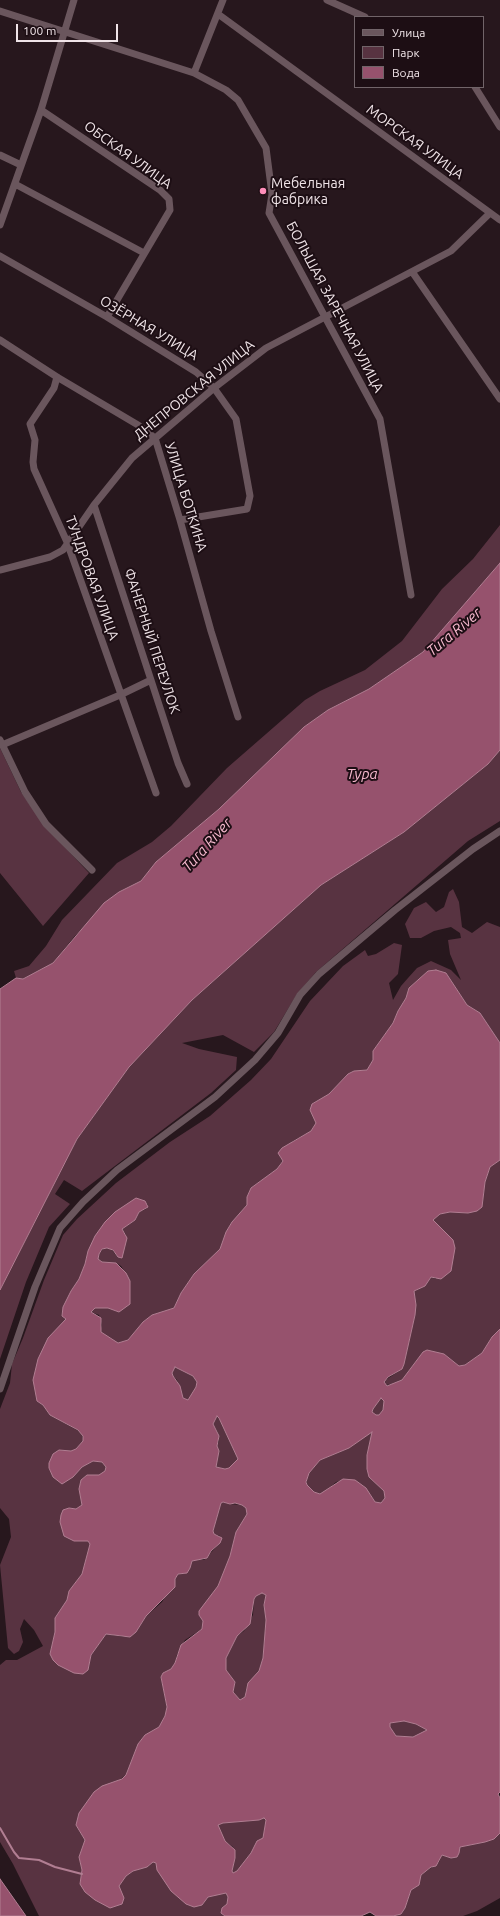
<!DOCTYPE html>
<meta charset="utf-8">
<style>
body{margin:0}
#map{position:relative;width:500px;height:1916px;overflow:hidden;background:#27171d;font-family:Ubuntu,sans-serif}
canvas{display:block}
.legend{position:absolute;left:354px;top:16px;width:130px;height:72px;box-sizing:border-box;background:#1d0e14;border:1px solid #716469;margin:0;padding:5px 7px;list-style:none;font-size:12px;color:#f0e4e8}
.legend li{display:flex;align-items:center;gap:8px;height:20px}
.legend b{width:20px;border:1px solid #716469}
.scale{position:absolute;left:16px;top:24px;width:102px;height:18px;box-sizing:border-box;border:2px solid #f0e4e8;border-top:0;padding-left:5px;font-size:12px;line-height:14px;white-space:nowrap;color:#f0e4e8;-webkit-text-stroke:3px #1d0e14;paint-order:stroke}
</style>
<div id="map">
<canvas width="500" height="1916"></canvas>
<ul class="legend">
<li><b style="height:5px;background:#6a565d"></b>Улица</li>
<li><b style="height:11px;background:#583341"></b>Парк</li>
<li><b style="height:11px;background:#96526d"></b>Вода</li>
</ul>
<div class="scale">100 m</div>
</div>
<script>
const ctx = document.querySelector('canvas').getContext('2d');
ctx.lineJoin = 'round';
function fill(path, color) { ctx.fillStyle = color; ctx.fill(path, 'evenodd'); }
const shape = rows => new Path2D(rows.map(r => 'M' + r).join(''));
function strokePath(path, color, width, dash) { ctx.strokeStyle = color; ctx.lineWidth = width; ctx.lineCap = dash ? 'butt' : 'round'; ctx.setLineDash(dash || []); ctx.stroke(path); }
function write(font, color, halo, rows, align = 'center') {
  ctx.font = font + ' Ubuntu,sans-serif'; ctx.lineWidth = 4; ctx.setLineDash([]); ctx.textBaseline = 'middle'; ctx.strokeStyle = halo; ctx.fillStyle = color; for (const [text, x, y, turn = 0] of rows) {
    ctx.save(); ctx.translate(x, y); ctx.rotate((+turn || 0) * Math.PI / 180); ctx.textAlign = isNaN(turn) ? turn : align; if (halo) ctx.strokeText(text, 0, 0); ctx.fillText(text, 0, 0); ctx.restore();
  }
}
const green = shape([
 [500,525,500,563,423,652,369,689,328,710,304,727,219,809,156,862,141,881,119,892,74,937,53,963,23,979,16,978,14,971,29,966,46,946,62,920,117,863,152,842,171,826,227,768,305,700,320,691,365,670,402,641,442,589,473,559],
 [0,748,21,792,44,825,89,873,43,926,0,873],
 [500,750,500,821,468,841,316,972,297,994,274,1032,254,1052,223,1035,182,1043,199,1049,237,1057,236,1070,211,1093,82,1191,64,1180,55,1194,70,1204,49,1227,26,1282,0,1359,0,1290,77,1139,129,1067,192,1000,321,885,404,832,488,764],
 [453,889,459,902,462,927,472,933,487,922,500,927,500,1043,480,1013,467,1005,446,973,428,971,409,988,406,998,398,1011,393,1023,373,1051,373,1060,367,1070,354,1071,348,1074,329,1094,312,1104,316,1123,311,1131,293,1141,280,1157,283,1160,277,1169,251,1188,247,1197,247,1205,232,1222,226,1232,220,1249,194,1274,181,1293,174,1308,152,1315,143,1322,128,1340,117,1343,100,1332,102,1325,99,1315,91,1312,95,1308,108,1308,119,1312,130,1281,121,1266,116,1263,102,1262,98,1259,99,1254,103,1249,110,1248,118,1257,126,1235,122,1229,135,1220,139,1212,146,1209,148,1204,88,1251,85,1264,79,1279,71,1291,62,1315,66,1319,37,1401,43,1405,50,1415,82,1433,83,1441,76,1449,71,1451,59,1450,49,1463,49,1468,53,1477,73,1477,82,1467,93,1461,102,1462,106,1467,105,1471,99,1476,87,1475,81,1480,79,1489,83,1505,76,1509,69,1508,74,1541,88,1541,90,1544,82,1574,69,1591,67,1600,55,1618,55,1632,50,1654,53,1660,58,1665,89,1666,91,1655,106,1634,124,1637,136,1632,146,1616,162,1602,178,1574,184,1574,190,1568,192,1561,197,1559,204,1560,220,1543,220,1536,214,1534,213,1531,221,1503,223,1502,230,1504,242,1505,246,1508,247,1514,236,1532,230,1556,218,1586,199,1615,203,1621,202,1629,185,1640,177,1655,175,1663,171,1669,163,1673,161,1677,167,1708,165,1716,159,1727,145,1735,138,1744,126,1775,84,1807,79,1813,76,1825,85,1840,79,1857,82,1870,80,1884,119,1886,126,1876,133,1871,147,1867,153,1862,156,1863,202,1905,208,1897,223,1892,226,1893,228,1897,227,1904,222,1908,222,1913,225,1916,39,1916,13,1864,0,1842,0,1665,6,1660,17,1660,43,1646,34,1630,24,1619,20,1629,23,1642,19,1651,14,1654,8,1648,0,1565,11,1537,9,1519,0,1508,0,1409,10,1383,12,1364,23,1338,44,1280,63,1235,77,1219,116,1183,170,1142,210,1116,251,1080,271,1059,310,1001,343,966,365,950,368,956,376,954,394,943,402,945,398,974,389,983,393,1000,401,986,408,978,417,968,431,961,451,970,461,980,450,954,448,940,461,938,460,933,451,927,434,931,421,938,410,938,405,924,414,908,426,902,436,912,444,907,449,892],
 [500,1160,500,1329,492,1337,482,1353,465,1365,459,1366,444,1354,423,1352,402,1380,395,1384,385,1385,384,1381,402,1369,404,1364,415,1315,414,1291,425,1286,431,1277,436,1279,442,1229,432,1221,440,1214,450,1212,469,1213,482,1207,485,1182,490,1167],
 [175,1367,193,1376,197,1382,196,1387,188,1400,183,1398,177,1380,173,1376,172,1373],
 [381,1398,384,1401,383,1410,379,1415,376,1415,372,1413,373,1409],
 [217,1416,219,1418,239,1459,229,1468,225,1469,216,1467,219,1451,217,1446,219,1441,218,1433,213,1424],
 [373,1432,367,1455,367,1469,369,1477,384,1491,385,1498,381,1503,375,1502,370,1494,349,1479,336,1482,324,1493,320,1494,314,1492,307,1485,307,1478,309,1473,320,1460,349,1448,367,1434],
 [262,1593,266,1595,264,1605,266,1620,263,1658,259,1671,246,1689,245,1697,240,1700,233,1692,235,1682,226,1670,226,1658,237,1636,244,1631,253,1615,254,1599,256,1596],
 [404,1721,416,1724,427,1730,425,1733,413,1737,396,1736,390,1727,390,1723],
 [264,1818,266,1819,263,1838,237,1871,233,1873,232,1871,235,1858,233,1847,225,1841,218,1825,223,1823,259,1820],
 [500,1833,500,1898,477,1911,463,1916,393,1916,401,1914,405,1908,411,1890,416,1887,421,1875,439,1862,442,1855,451,1858,457,1857,460,1847,494,1839]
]);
const water = shape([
 [500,563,500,750,488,764,404,832,321,885,192,1000,129,1067,77,1139,0,1290,0,989,16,978,23,979,53,963,104,903,119,892,141,881,156,862,219,809,304,727,328,710,369,689,423,652,500,563],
 [436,970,446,973,467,1005,480,1013,500,1043,500,1160,490,1167,485,1182,482,1207,477,1211,468,1213,450,1212,440,1214,433,1220,453,1240,455,1248,451,1271,441,1279,431,1277,425,1286,414,1291,416,1305,415,1315,404,1364,402,1369,388,1377,384,1382,387,1386,402,1380,423,1352,427,1350,444,1354,459,1366,465,1365,482,1353,492,1337,500,1329,500,1792,498,1794,500,1798,500,1833,494,1839,485,1842,460,1847,459,1853,457,1857,451,1858,442,1855,436,1866,431,1867,421,1875,419,1885,411,1890,405,1908,401,1914,393,1916,376,1916,370,1912,361,1916,225,1916,221,1913,222,1908,227,1904,228,1897,226,1893,208,1897,202,1905,194,1907,186,1904,171,1891,157,1870,156,1863,153,1862,147,1867,133,1871,126,1876,119,1886,124,1898,122,1904,110,1908,95,1900,85,1892,80,1884,82,1870,79,1857,85,1840,76,1825,79,1813,94,1792,102,1786,122,1779,126,1775,138,1744,145,1735,159,1727,165,1716,167,1707,161,1677,163,1673,171,1669,175,1663,181,1645,202,1629,203,1621,199,1615,199,1611,218,1586,230,1556,236,1532,247,1514,246,1508,242,1505,235,1503,230,1504,223,1502,221,1503,213,1531,214,1534,222,1538,220,1543,211,1551,207,1558,192,1561,190,1568,187,1573,178,1574,175,1579,175,1587,146,1616,136,1632,130,1637,106,1634,91,1655,88,1670,83,1674,74,1673,58,1665,53,1660,50,1654,55,1632,55,1618,67,1600,69,1591,82,1574,90,1544,88,1541,74,1541,64,1536,60,1522,61,1515,63,1510,69,1508,76,1509,82,1505,79,1489,81,1480,87,1475,99,1475,105,1471,106,1467,102,1462,93,1461,82,1467,73,1477,62,1484,53,1477,49,1468,49,1463,53,1454,59,1450,71,1451,76,1449,83,1441,83,1436,78,1430,50,1415,43,1405,37,1401,33,1380,38,1359,48,1338,66,1319,62,1316,63,1307,71,1291,79,1279,85,1264,88,1251,95,1236,105,1222,115,1212,136,1198,145,1201,148,1207,139,1212,135,1220,122,1229,127,1238,122,1258,118,1257,113,1250,107,1248,102,1249,99,1254,98,1259,102,1262,116,1263,126,1273,130,1281,130,1304,119,1312,108,1308,95,1308,91,1312,101,1318,101,1332,118,1343,128,1340,143,1322,152,1315,174,1308,181,1293,194,1274,220,1249,226,1232,232,1222,247,1205,247,1197,251,1188,277,1169,283,1161,278,1153,282,1148,311,1131,316,1123,310,1110,312,1104,329,1094,348,1074,354,1071,367,1070,373,1060,373,1051,393,1023,398,1011,406,998,409,988,428,971,436,970],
 [175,1367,193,1376,197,1382,196,1387,188,1400,183,1398,180,1386,173,1376,172,1373,175,1367],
 [381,1398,384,1401,383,1410,379,1415,376,1415,372,1412,373,1409,381,1398],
 [217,1416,219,1418,238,1459,229,1468,225,1469,216,1467,219,1451,217,1446,219,1436,213,1424,217,1416],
 [372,1432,367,1455,367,1469,369,1477,384,1491,385,1498,381,1503,375,1502,366,1488,355,1480,343,1479,320,1494,314,1492,307,1485,306,1482,309,1473,320,1460,349,1448,372,1432],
 [262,1593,266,1595,264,1605,266,1620,263,1658,259,1671,248,1683,245,1697,240,1700,233,1692,235,1682,226,1670,226,1658,237,1636,250,1624,254,1599,256,1596,262,1593],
 [404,1721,416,1724,427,1730,413,1737,396,1736,390,1727,390,1723,404,1721],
 [264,1818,266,1820,263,1838,257,1841,251,1853,237,1871,233,1873,232,1871,235,1858,235,1850,225,1841,218,1825,223,1823,259,1820,264,1818],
 [0,1879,26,1916,0,1916,0,1879]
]);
const stream = shape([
 [0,1828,14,1852,19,1858,39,1860,55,1867,82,1874]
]);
const minor = shape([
 [327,0,365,17],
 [0,11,194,73,226,90,238,100,266,148,272,194,269,213,380,419,411,595],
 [218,14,500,220],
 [194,73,223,0],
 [475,87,500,127],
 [41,110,160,190,169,199,170,210,107,317],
 [0,155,21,165],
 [15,184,144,253],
 [0,225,41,110,74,0],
 [0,256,107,317,196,372,214,388,236,419,250,496,247,509,180,520],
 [413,273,500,399],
 [0,340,57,377,138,425,155,438,180,520,211,631,238,717],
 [57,377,54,388,30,424,35,440,33,462,34,469,67,542,156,793],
 [94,505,178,763,187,784],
 [0,570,50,557,63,550,94,505,132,458,214,388,266,348,451,251,490,213],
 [0,740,25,792,46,824,92,870],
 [2,745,120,695,151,680],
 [0,1389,35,1287,60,1228,83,1202,117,1170,215,1097,255,1060,278,1033,300,995,319,974,395,910,473,849,500,831]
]);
const markers = [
 [263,191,4,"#ff8eba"]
];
const streetNames = [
 ["МОРСКАЯ УЛИЦА",415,142,36],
 ["ОБСКАЯ УЛИЦА",128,155,36],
 ["БОЛЬШАЯ ЗАРЕЧНАЯ УЛИЦА",335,307,62],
 ["ОЗЁРНАЯ УЛИЦА",149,328,31],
 ["ДНЕПРОВСКАЯ УЛИЦА",194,390,-39],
 ["УЛИЦА БОТКИНА",186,497,73],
 ["ТУНДРОВАЯ УЛИЦА",92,578,70],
 ["ФАНЕРНЫЙ ПЕРЕУЛОК",152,641,72]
];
const poiNames = [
 ["Мебельная",271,183],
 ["фабрика",271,199]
];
const waterNames = [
 ["Tura River",454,632,-40],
 ["Тура",362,774],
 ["Tura River",207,845,-48]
];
fill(green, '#583341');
fill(water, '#96526d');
strokePath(water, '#b17e92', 1);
strokePath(stream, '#b17e92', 2);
strokePath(minor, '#6a565d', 7);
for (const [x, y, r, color] of markers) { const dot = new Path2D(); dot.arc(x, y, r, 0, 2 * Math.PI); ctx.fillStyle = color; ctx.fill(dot); strokePath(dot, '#1d0e14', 1.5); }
write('14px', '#f0e4e8', '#1d0e14', streetNames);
write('14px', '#f0e4e8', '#1d0e14', poiNames, 'left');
write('italic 15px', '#f6b9ce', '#1d0e14', waterNames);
</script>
